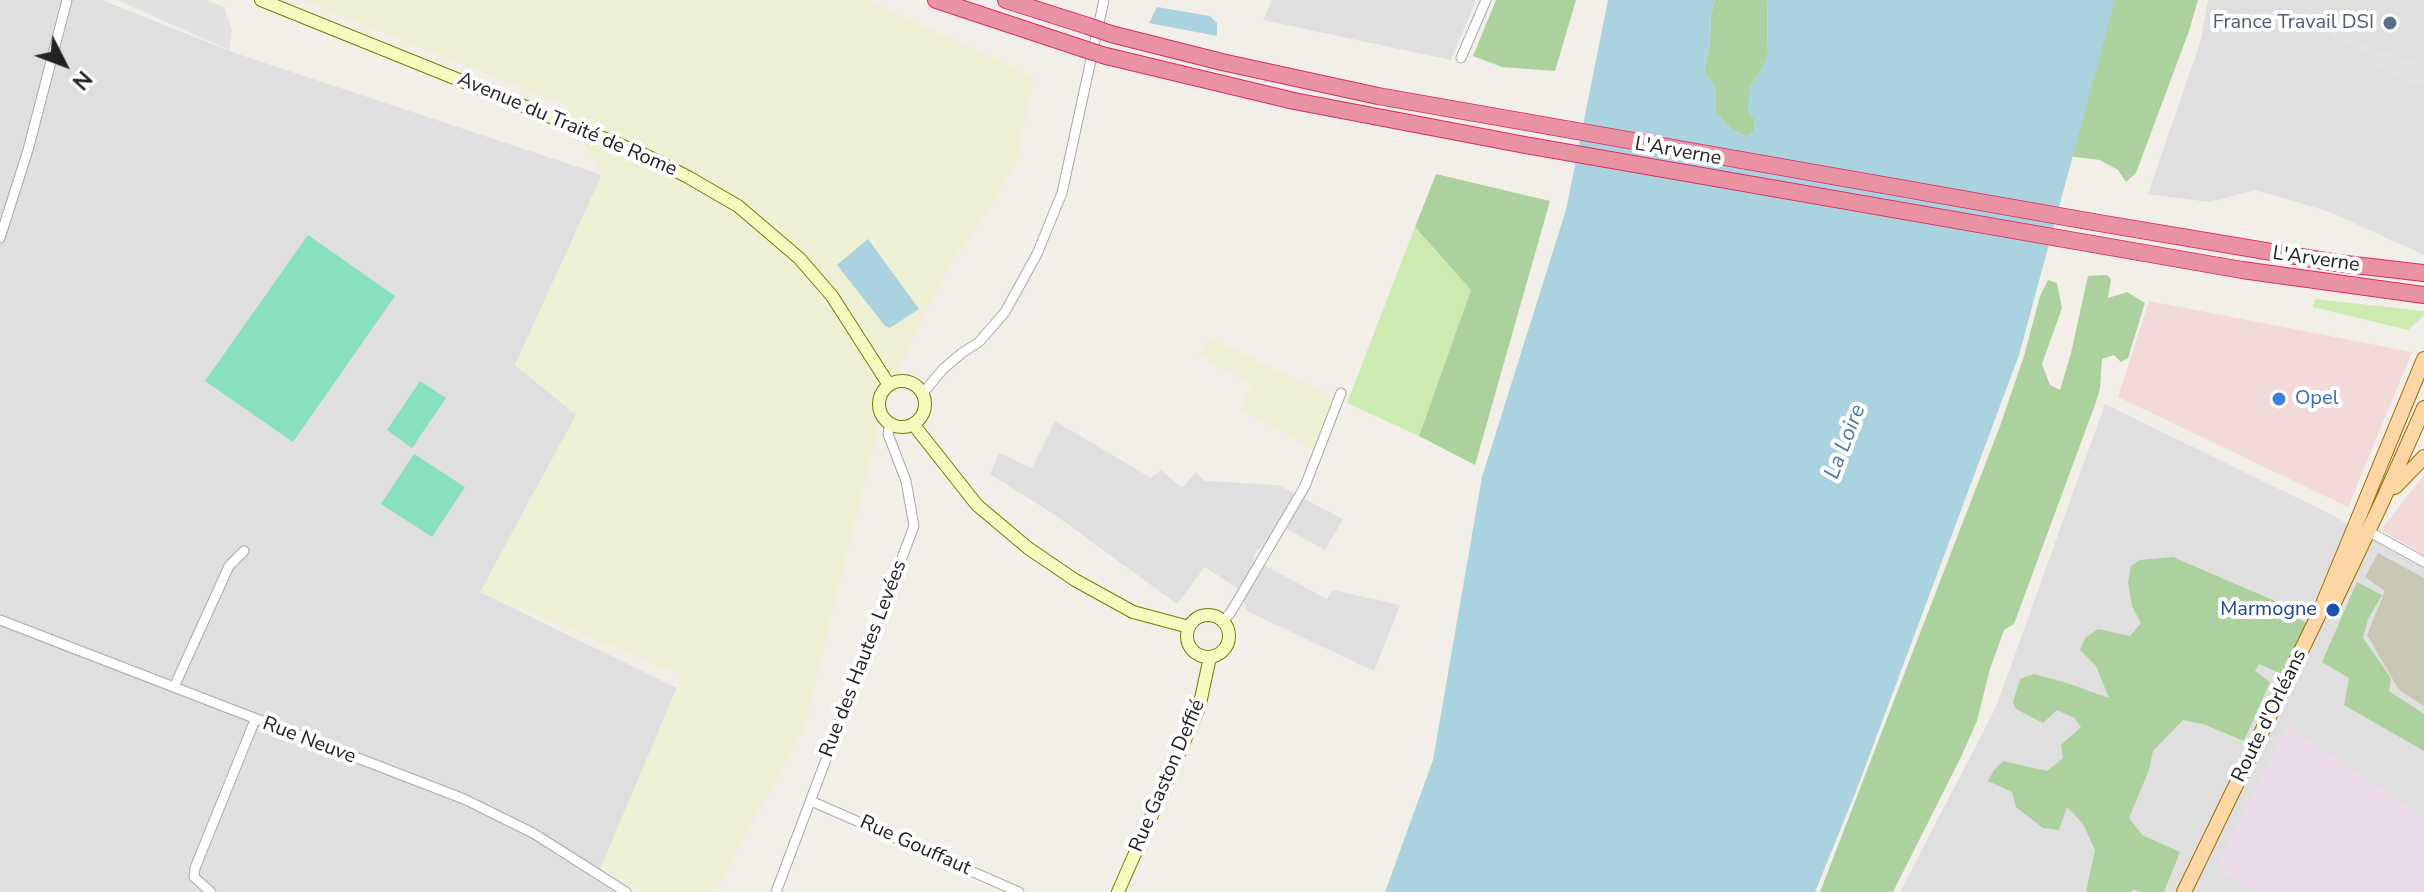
<!DOCTYPE html>
<meta charset="utf-8">
<style>
body{margin:0}
#map{position:relative;width:2424px;height:892px;overflow:hidden;background:#f2efe9;font-family:"Nunito Sans",sans-serif}
canvas{display:block}
.north{position:absolute;left:24px;top:24px;width:80px;height:80px;-webkit-text-stroke:6px #fff;paint-order:stroke;rotate:132deg;font-size:22px;font-weight:700;line-height:32px;text-align:center;color:#222}
.north::after{content:'';display:block;margin:auto;width:28px;height:36px;background:#222;clip-path:polygon(50% 0,100% 100%,50% 72%,0 100%)}
</style>
<div id="map">
<canvas width="2424" height="892"></canvas>
<div class="north">N</div>
</div>
<script>
const ctx = document.querySelector('canvas').getContext('2d');
ctx.lineJoin = 'round';
function fill(path, color) { ctx.fillStyle = color; ctx.fill(path, 'evenodd'); }
const shape = rows => new Path2D(rows.map(r => 'M' + r).join(''));
function strokePath(path, color, width, dash) { ctx.strokeStyle = color; ctx.lineWidth = width; ctx.lineCap = dash ? 'butt' : 'round'; ctx.setLineDash(dash || []); ctx.stroke(path); }
function write(font, color, halo, rows, align = 'center') {
  ctx.font = font + ' "Nunito Sans",sans-serif'; ctx.lineWidth = 8; ctx.setLineDash([]); ctx.textBaseline = 'middle'; ctx.strokeStyle = halo; ctx.fillStyle = color; for (const [text, x, y, turn = 0] of rows) {
    ctx.save(); ctx.translate(x, y); ctx.rotate((+turn || 0) * Math.PI / 180); ctx.textAlign = isNaN(turn) ? turn : align; if (halo) ctx.strokeText(text, 0, 0); ctx.fillText(text, 0, 0); ctx.restore();
  }
}
const residential = shape([
 [0,0,102,0,232,52,602,175,515,365,577,414,480,592,681,690,596,878,617,892,0,892],
 [1272,0,1476,0,1451,60,1263,20],
 [2208,0,2424,0,2424,255,2330,212,2256,190,2209,202,2148,194,2201,40],
 [2105,404,2324,511,2424,565,2424,818,2288,727,2217,867,2255,892,1900,892,1996,707],
 [1055,421,1151,478,1161,470,1182,488,1196,472,1205,481,1278,485,1343,519,1325,550,1280,525,1266,547,1257,550,1253,559,1327,599,1333,590,1400,605,1374,671,1247,611,1237,588,1205,567,1177,604,1055,515,990,474,999,453,1032,468]
]);
const commercial = shape([
 [2149,301,2412,352,2348,507,2118,397],
 [2424,475,2424,555,2381,530]
]);
const industrial = shape([
 [2288,727,2424,818,2424,892,2255,892,2217,867]
]);
const construction = shape([
 [2378,553,2424,578,2424,706,2399,690,2367,635,2385,591,2365,577]
]);
const farmland = shape([
 [300,0,867,0,1034,77,1015,165,988,210,950,264,884,401,805,726,715,892,638,892,601,867,682,675,480,592,576,415,515,365,602,175,562,104],
 [1209,337,1336,399,1316,452,1240,408,1252,384,1198,355]
]);
const grass = shape([
 [1415,227,1471,290,1419,436,1347,403],
 [2315,299,2424,311,2424,313,2423,317,2408,330,2313,307]
]);
const forest = shape([
 [1496,0,1576,0,1555,71,1502,67,1473,56],
 [1715,0,1767,0,1768,54,1762,70,1749,88,1755,120,1754,132,1747,137,1733,130,1716,114,1715,93,1704,71,1710,44,1711,14],
 [2107,0,2198,0,2189,31,2136,173,2126,182,2118,170,2100,160,2067,156],
 [1436,174,1550,201,1475,465,1419,436,1471,290,1415,227],
 [2107,275,2111,279,2108,298,2127,292,2145,303,2128,358,2121,362,2114,355,2102,359,2100,388,2096,402,2014,624,2004,630,1990,669,1977,721,1962,755,1893,892,1820,892,2000,426,2024,356,2040,296,2048,280,2057,283,2062,308,2042,364,2050,385,2060,390,2071,353,2088,276],
 [2173,557,2282,604,2307,624,2284,675,2259,664,2255,671,2270,682,2244,741,2203,724,2183,720,2153,751,2149,770,2129,818,2142,835,2180,852,2164,892,2139,892,2133,889,2131,892,2086,892,2095,850,2083,824,2067,807,2059,830,2043,828,2016,807,2012,792,1988,781,1994,770,2003,761,2047,771,2063,758,2061,745,2081,727,2074,718,2057,710,2043,723,2016,709,2013,702,2020,679,2034,674,2064,682,2109,698,2096,666,2080,650,2085,638,2098,629,2130,636,2141,623,2132,606,2128,582,2131,566,2140,560],
 [2357,582,2382,595,2368,619,2363,638,2391,678,2389,691,2424,714,2424,751,2344,705,2349,678,2322,662]
]);
const pitch = shape([
 [308,235,395,296,293,442,205,381],
 [420,381,446,398,412,448,387,430],
 [414,454,465,487,432,537,381,504]
]);
const parking = shape([
 [117,0,205,0,224,7,232,30,229,50],
 [2338,18,2364,29,2359,42,2401,59,2424,65,2424,87,2373,67,2378,58,2329,35]
]);
const water = shape([
 [1608,0,1715,0,1711,14,1710,44,1704,71,1716,88,1716,114,1733,130,1747,137,1754,131,1755,120,1748,112,1749,88,1762,70,1768,53,1767,0,2115,0,2019,355,1858,786,1815,892,1385,892,1433,760,1482,477,1566,210],
 [1157,7,1210,16,1217,23,1217,36,1149,23],
 [868,239,919,309,890,328,885,326,837,265]
]);
const street = shape([
 [1461,58,1486,0],
 [0,238,28,150,67,0],
 [923,393,943,369,962,353,979,342,1005,312,1037,254,1062,193,1104,0],
 [2368,531,2424,562],
 [0,620,464,799,533,833,626,892],
 [1223,621,1231,612,1305,486,1341,393],
 [174,687,229,566,244,551],
 [811,801,1019,892],
 [211,892,194,877,195,868,255,720],
 [776,892,914,526,906,481,888,434,890,423]
]);
const secondary = shape([
 [261,0,645,155,688,177,738,206,799,258,832,296,889,385],
 '879 404a23 23 0 1 1 46 0a23 23 0 1 1-46 0Z',
 [913,424,977,505,1028,548,1075,580,1133,612,1189,627],
 '1187 636a21 21 0 1 1 42 0a21 21 0 1 1-42 0Z',
 [1118,892,1199,708,1210,657]
]);
const primary = shape([
 [2395,487,2424,457],
 [2332,607,2382,502,2424,408],
 [2184,892,2318,616,2424,359]
]);
const highway = shape([
 [936,0,1084,49],
 [1006,0,1088,26],
 [1111,34,1222,62,1378,96,2099,223,2337,263,2424,273],
 [1106,56,1294,101,1525,145,2242,270,2424,295]
]);
const highwayBridge = shape([
 [1088,26,1111,34],
 [1084,49,1106,56]
]);
const markers = [
 [2390,23,8,"#5c6f8a"],
 [2279,399,8,"#3f7fe0"],
 [2333,610,8,"#1a4fb4"]
];
const serviceNames = [
 ["France Travail DSI",2374,23]
];
const streetNames = [
 ["Avenue du Traité de Rome",567,125,23],
 ["L'Arverne",1678,152,10],
 ["L'Arverne",2316,260,8],
 ["Rue des Hautes Levées",864,659,-69],
 ["Route d'Orléans",2270,716,-64],
 ["Rue Neuve",309,741,21],
 ["Rue Gaston Deffié",1168,776,-67],
 ["Rue Gouffaut",915,846,24]
];
const shopNames = [
 ["Opel",2295,399]
];
const transitNames = [
 ["Marmogne",2317,610]
];
const waterNames = [
 ["La Loire",1846,442,-69]
];
fill(residential, '#e0dfdf');
fill(commercial, '#f2dad9');
fill(industrial, '#ebdbe8');
fill(construction, '#c7c7b4');
fill(farmland, '#eef0d5');
fill(grass, '#cdebb0');
fill(forest, '#add19e');
fill(pitch, '#88e0be');
fill(parking, '#e2e2e2');
fill(water, '#aad3df');
strokePath(street, '#a9a9a9', 11);
strokePath(secondary, '#707d05', 14);
strokePath(primary, '#a06b00', 16);
strokePath(highway, '#dc2a67', 18);
strokePath(street, '#fff', 9);
strokePath(secondary, '#f7fabf', 12);
strokePath(primary, '#fcd6a4', 14);
strokePath(highway, '#e892a2', 16);
strokePath(highwayBridge, '#dc2a67', 18, []);
strokePath(highwayBridge, '#e892a2', 16);
for (const [x, y, r, color] of markers) { const dot = new Path2D(); dot.arc(x, y, r, 0, 2 * Math.PI); ctx.fillStyle = color; ctx.fill(dot); strokePath(dot, '#fff', 3); }
write('20px', '#4e5e75', '#fff', serviceNames, 'right');
write('20px', '#222', '#fff', streetNames);
write('20px', '#366cbe', '#fff', shopNames, 'left');
write('20px', '#164399', '#fff', transitNames, 'right');
write('italic 22px', '#4a7aab', '#fff', waterNames);
</script>
